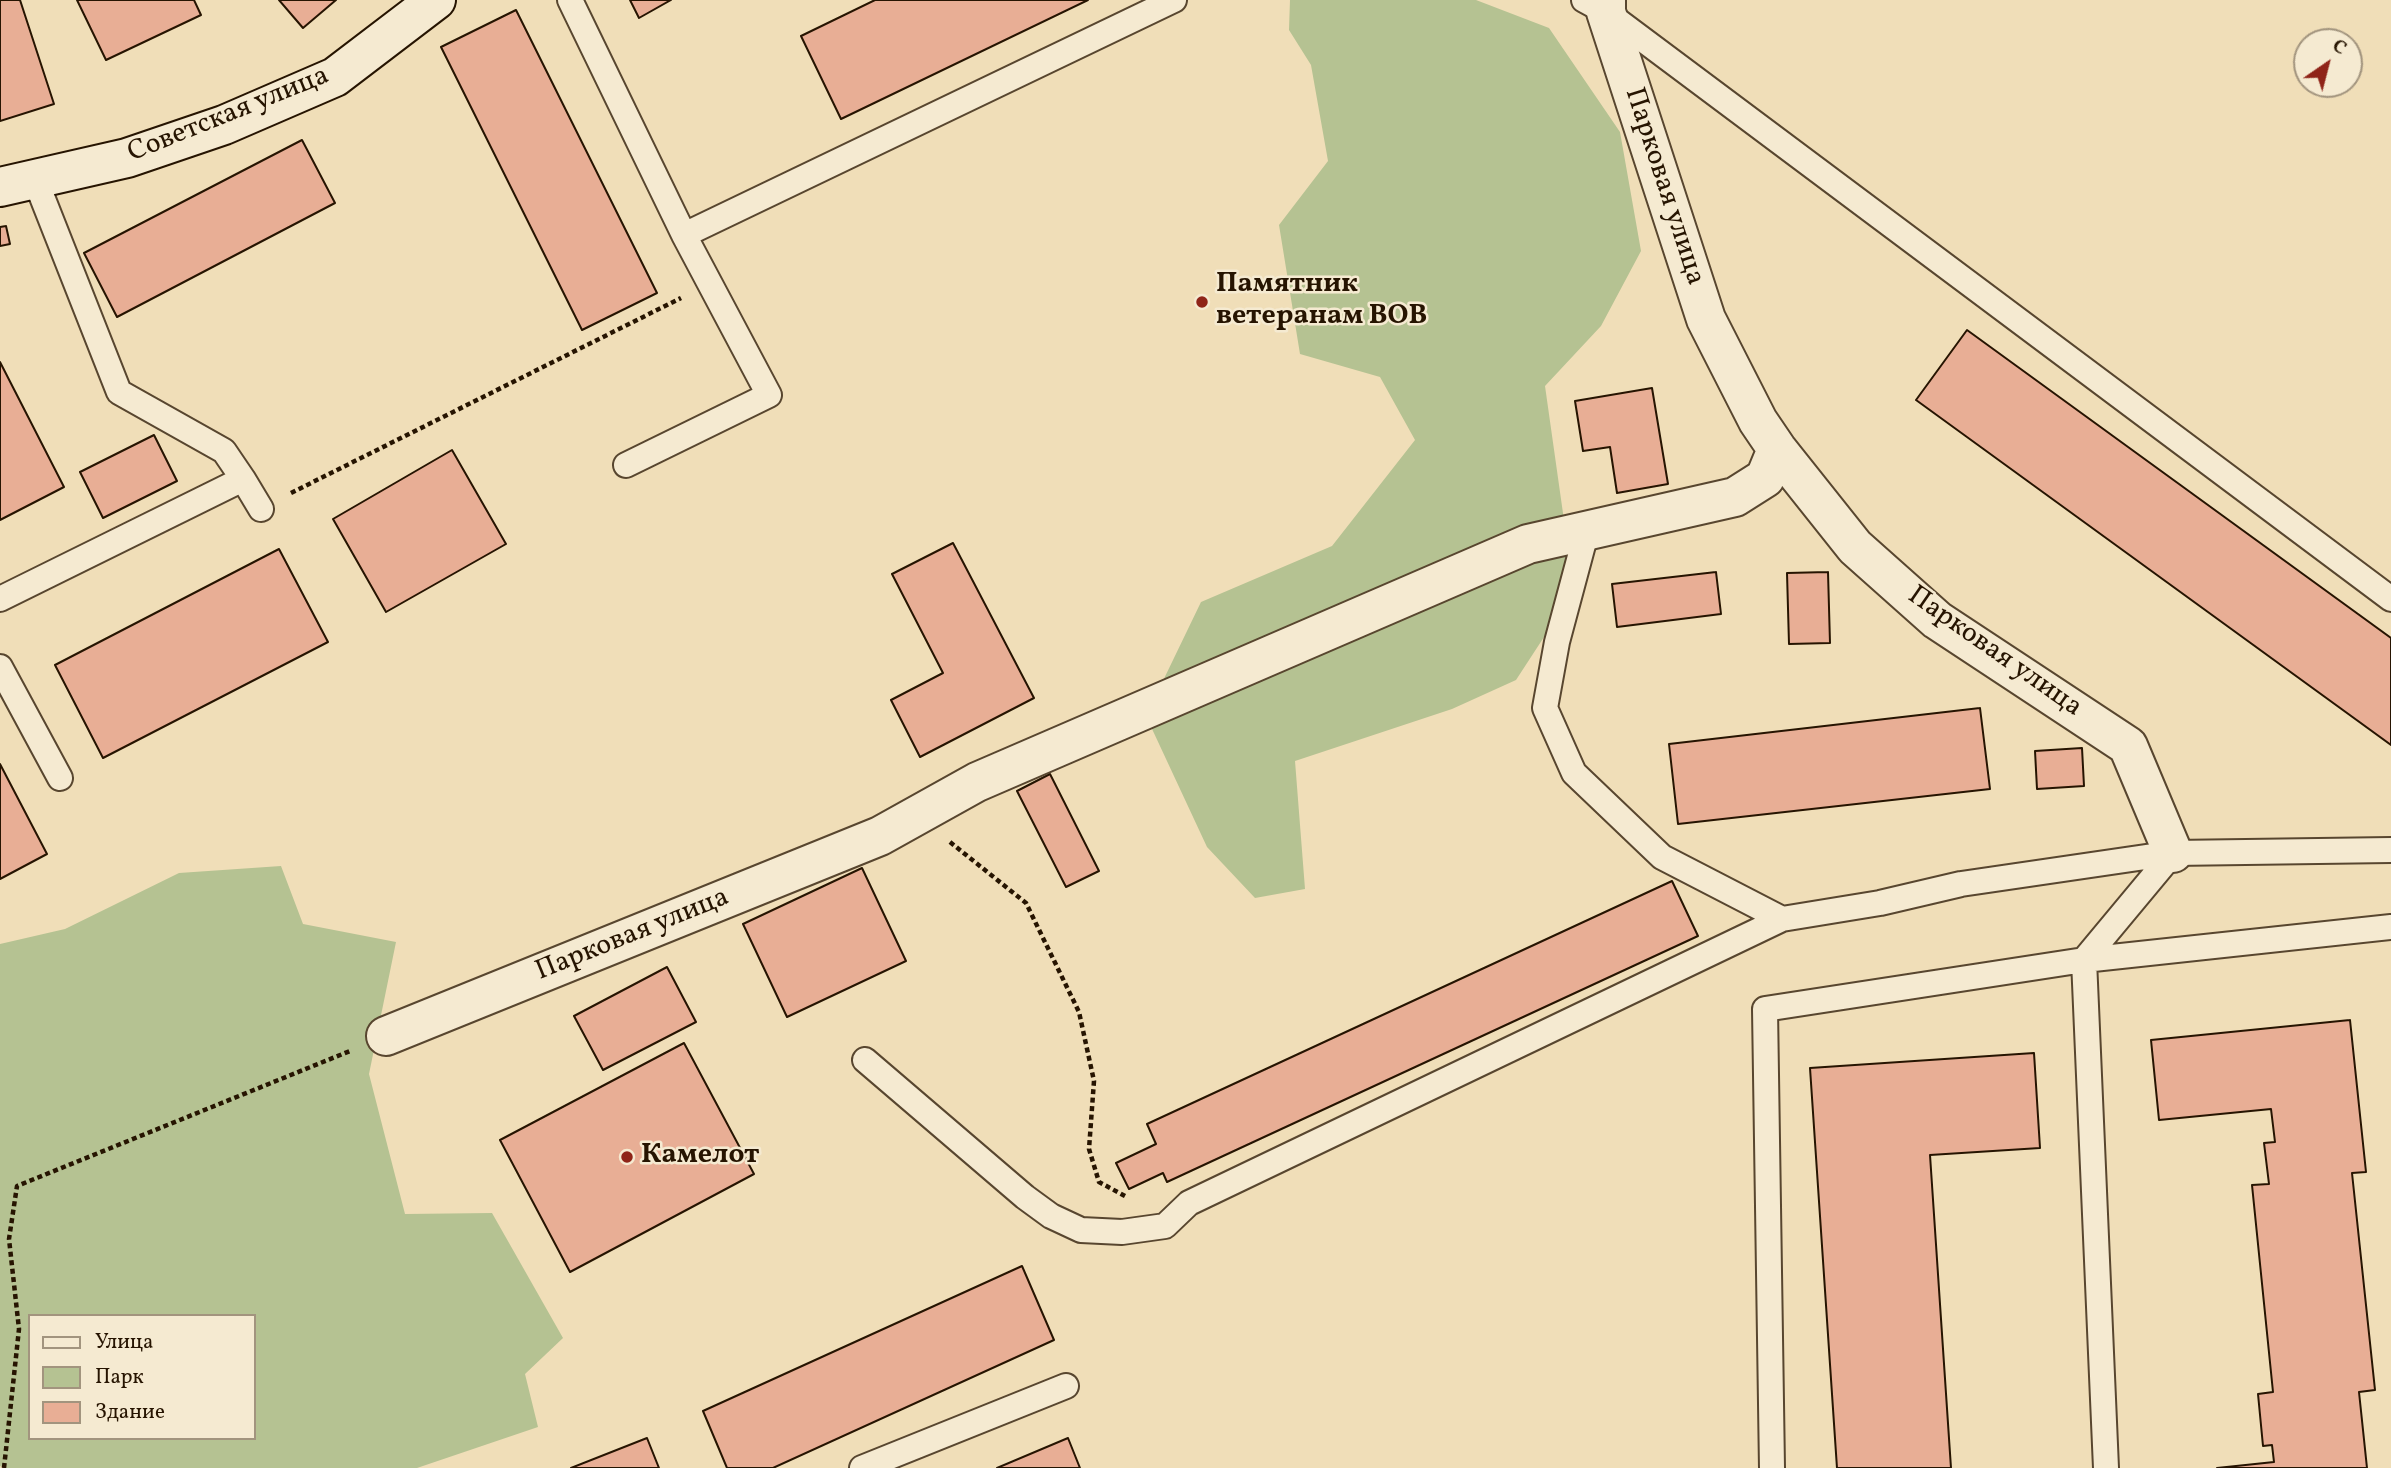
<!DOCTYPE html>
<meta charset="utf-8">
<style>
body{margin:0}
#map{position:relative;width:2391px;height:1468px;overflow:hidden;background:#f0deb8;font-family:Vollkorn,serif}
canvas{display:block}
.legend{position:absolute;left:28px;top:1314px;width:228px;height:126px;box-sizing:border-box;background:#f5ead1;border:2px solid #a2947e;margin:0;padding:9px 12px;list-style:none;font-size:21px;color:#261401}
.legend li{display:flex;align-items:center;gap:14px;height:35px}
.legend b{width:35px;border:2px solid #a2947e}
.north{position:absolute;left:2293px;top:28px;width:70px;height:70px;box-sizing:border-box;background:#f5ead1;border:2px solid #a2947e;border-radius:50%;rotate:35deg;font-size:19px;font-weight:700;line-height:28px;text-align:center;color:#261401}
.north::after{content:'';display:block;margin:auto;width:24px;height:32px;background:#8f2418;clip-path:polygon(50% 0,100% 100%,50% 72%,0 100%)}
</style>
<div id="map">
<canvas width="2391" height="1468"></canvas>
<ul class="legend">
<li><b style="height:9px;background:#f5ead1"></b>Улица</li>
<li><b style="height:19px;background:#b5c292"></b>Парк</li>
<li><b style="height:19px;background:#e8ae95"></b>Здание</li>
</ul>
<div class="north">С</div>
</div>
<script>
const ctx = document.querySelector('canvas').getContext('2d');
ctx.lineJoin = 'round';
function fill(path, color) { ctx.fillStyle = color; ctx.fill(path, 'evenodd'); }
const shape = rows => new Path2D(rows.map(r => 'M' + r).join(''));
function strokePath(path, color, width, dash) { ctx.strokeStyle = color; ctx.lineWidth = width; ctx.lineCap = dash ? 'butt' : 'round'; ctx.setLineDash(dash || []); ctx.stroke(path); }
function write(font, color, halo, rows, align = 'center') {
  ctx.font = font + ' Vollkorn,serif'; ctx.lineWidth = 5; ctx.setLineDash([]); ctx.textBaseline = 'middle'; ctx.strokeStyle = halo; ctx.fillStyle = color; for (const [text, x, y, turn = 0] of rows) {
    ctx.save(); ctx.translate(x, y); ctx.rotate((+turn || 0) * Math.PI / 180); ctx.textAlign = isNaN(turn) ? turn : align; if (halo) ctx.strokeText(text, 0, 0); ctx.fillText(text, 0, 0); ctx.restore();
  }
}
const green = shape([
 [1290,0,1476,0,1549,28,1620,132,1641,251,1601,326,1545,386,1574,591,1516,680,1452,709,1295,761,1305,889,1255,898,1207,847,1146,716,1201,602,1332,546,1415,440,1380,377,1300,354,1279,225,1328,161,1311,65,1289,30],
 [281,866,303,924,396,942,369,1074,405,1214,492,1213,563,1338,525,1374,538,1427,417,1468,4,1468,0,1466,0,944,65,929,179,873],
 [30,1316,254,1316,254,1438,30,1438]
]);
const building = shape([
 [0,0,20,0,54,104,0,121,0,0],
 [77,0,194,0,201,15,106,60,77,0],
 [279,0,336,0,303,28,279,0],
 [630,0,671,0,639,18,630,0],
 [875,0,1088,0,841,119,801,36,875,0],
 [516,10,657,293,582,330,441,47,516,10],
 [302,140,335,203,117,317,84,253,302,140],
 [6,226,10,244,0,246,0,227,6,226],
 [1967,330,2391,638,2391,745,1916,400,1967,330],
 [0,362,64,487,0,520,0,362],
 [1652,388,1668,484,1617,493,1610,447,1583,451,1575,401,1652,388],
 [154,435,177,481,103,518,80,472,154,435],
 [452,450,506,544,386,612,333,519,452,450],
 [953,543,1034,698,920,757,891,700,943,673,892,574,953,543],
 [279,549,328,642,103,758,55,665,279,549],
 [1716,572,1721,614,1617,627,1612,584,1716,572],
 [1828,572,1830,643,1789,644,1787,573,1828,572],
 [1980,708,1990,789,1678,824,1669,744,1980,708],
 [2082,748,2084,786,2037,789,2035,751,2082,748],
 [0,764,47,854,0,879,0,764],
 [1050,774,1099,871,1066,887,1017,791,1050,774],
 [862,868,906,961,787,1017,743,924,862,868],
 [1672,881,1698,936,1167,1182,1163,1173,1129,1189,1116,1163,1156,1144,1147,1124,1672,881],
 [667,967,696,1022,603,1070,574,1016,667,967],
 [2350,1020,2366,1172,2352,1173,2375,1390,2359,1392,2367,1468,2217,1468,2274,1462,2272,1445,2263,1446,2258,1394,2273,1392,2252,1185,2269,1184,2264,1143,2275,1142,2271,1109,2159,1120,2151,1040,2350,1020],
 [684,1043,754,1174,570,1272,500,1140,684,1043],
 [2034,1053,2040,1148,1930,1155,1951,1468,1837,1468,1810,1068,2034,1053],
 [1022,1266,1054,1340,773,1468,727,1468,703,1411,1022,1266],
 [647,1438,659,1468,571,1468,647,1438],
 [1068,1438,1080,1468,997,1468,1068,1438]
]);
const path = shape([
 [291,493,681,298],
 [950,842,1026,903,1079,1012,1094,1081,1089,1149,1099,1182,1125,1196],
 [4,1468,19,1329,9,1239,17,1186,350,1051]
]);
const service = shape([
 [570,0,684,235,769,395,626,465],
 [1584,0,1606,12,2391,599],
 [684,235,1174,0],
 [243,479,261,509],
 [1587,530,1557,642,1545,708,1574,773,1662,857,1782,919],
 [0,599,243,479,224,451,119,392,35,179],
 [0,667,60,778],
 [865,1060,1025,1197,1051,1216,1081,1230,1122,1232,1165,1226,1189,1203,1782,919,1880,903,1961,884,2173,853,2391,850],
 [862,1468,1066,1386],
 [1772,1468,1765,1009,2084,960,2391,927],
 [2106,1468,2084,960,2173,853]
]);
const minor = shape([
 [1606,0,1606,12,1706,319,1758,421,1777,449,1855,547,1937,620,2128,746,2173,853],
 [386,1036,880,836,977,782,1528,544,1735,497,1765,478,1777,449]
]);
const secondary = shape([
 [0,187,127,158,224,125,335,77,436,0]
]);
const markers = [
 [1202,302,7,"#8f2418"],
 [627,1157,7,"#8f2418"]
];
const streetNames = [
 ["Советская улица",229,116,-22],
 ["Парковая улица",1663,187,72],
 ["Парковая улица",1994,653,35],
 ["Парковая улица",633,936,-22]
];
const poiNames = [
 ["Памятник",1216,286],
 ["ветеранам ВОВ",1216,318],
 ["Камелот",641,1157]
];
fill(green, '#b5c292');
fill(building, '#e8ae95');
strokePath(building, '#261401', 2);
strokePath(service, '#58462f', 28);
strokePath(minor, '#58462f', 42);
strokePath(secondary, '#261401', 42);
strokePath(path, '#261401', 4.5, [5, 3.5]);
strokePath(service, '#f5ead1', 24);
strokePath(minor, '#f5ead1', 38);
strokePath(secondary, '#f5ead1', 38);
for (const [x, y, r, color] of markers) { const dot = new Path2D(); dot.arc(x, y, r, 0, 2 * Math.PI); ctx.fillStyle = color; ctx.fill(dot); strokePath(dot, '#f5ead1', 2.5); }
write('28px', '#261401', '#f5ead1', streetNames);
write('bold 28px', '#261401', '#f5ead1', poiNames, 'left');
</script>
